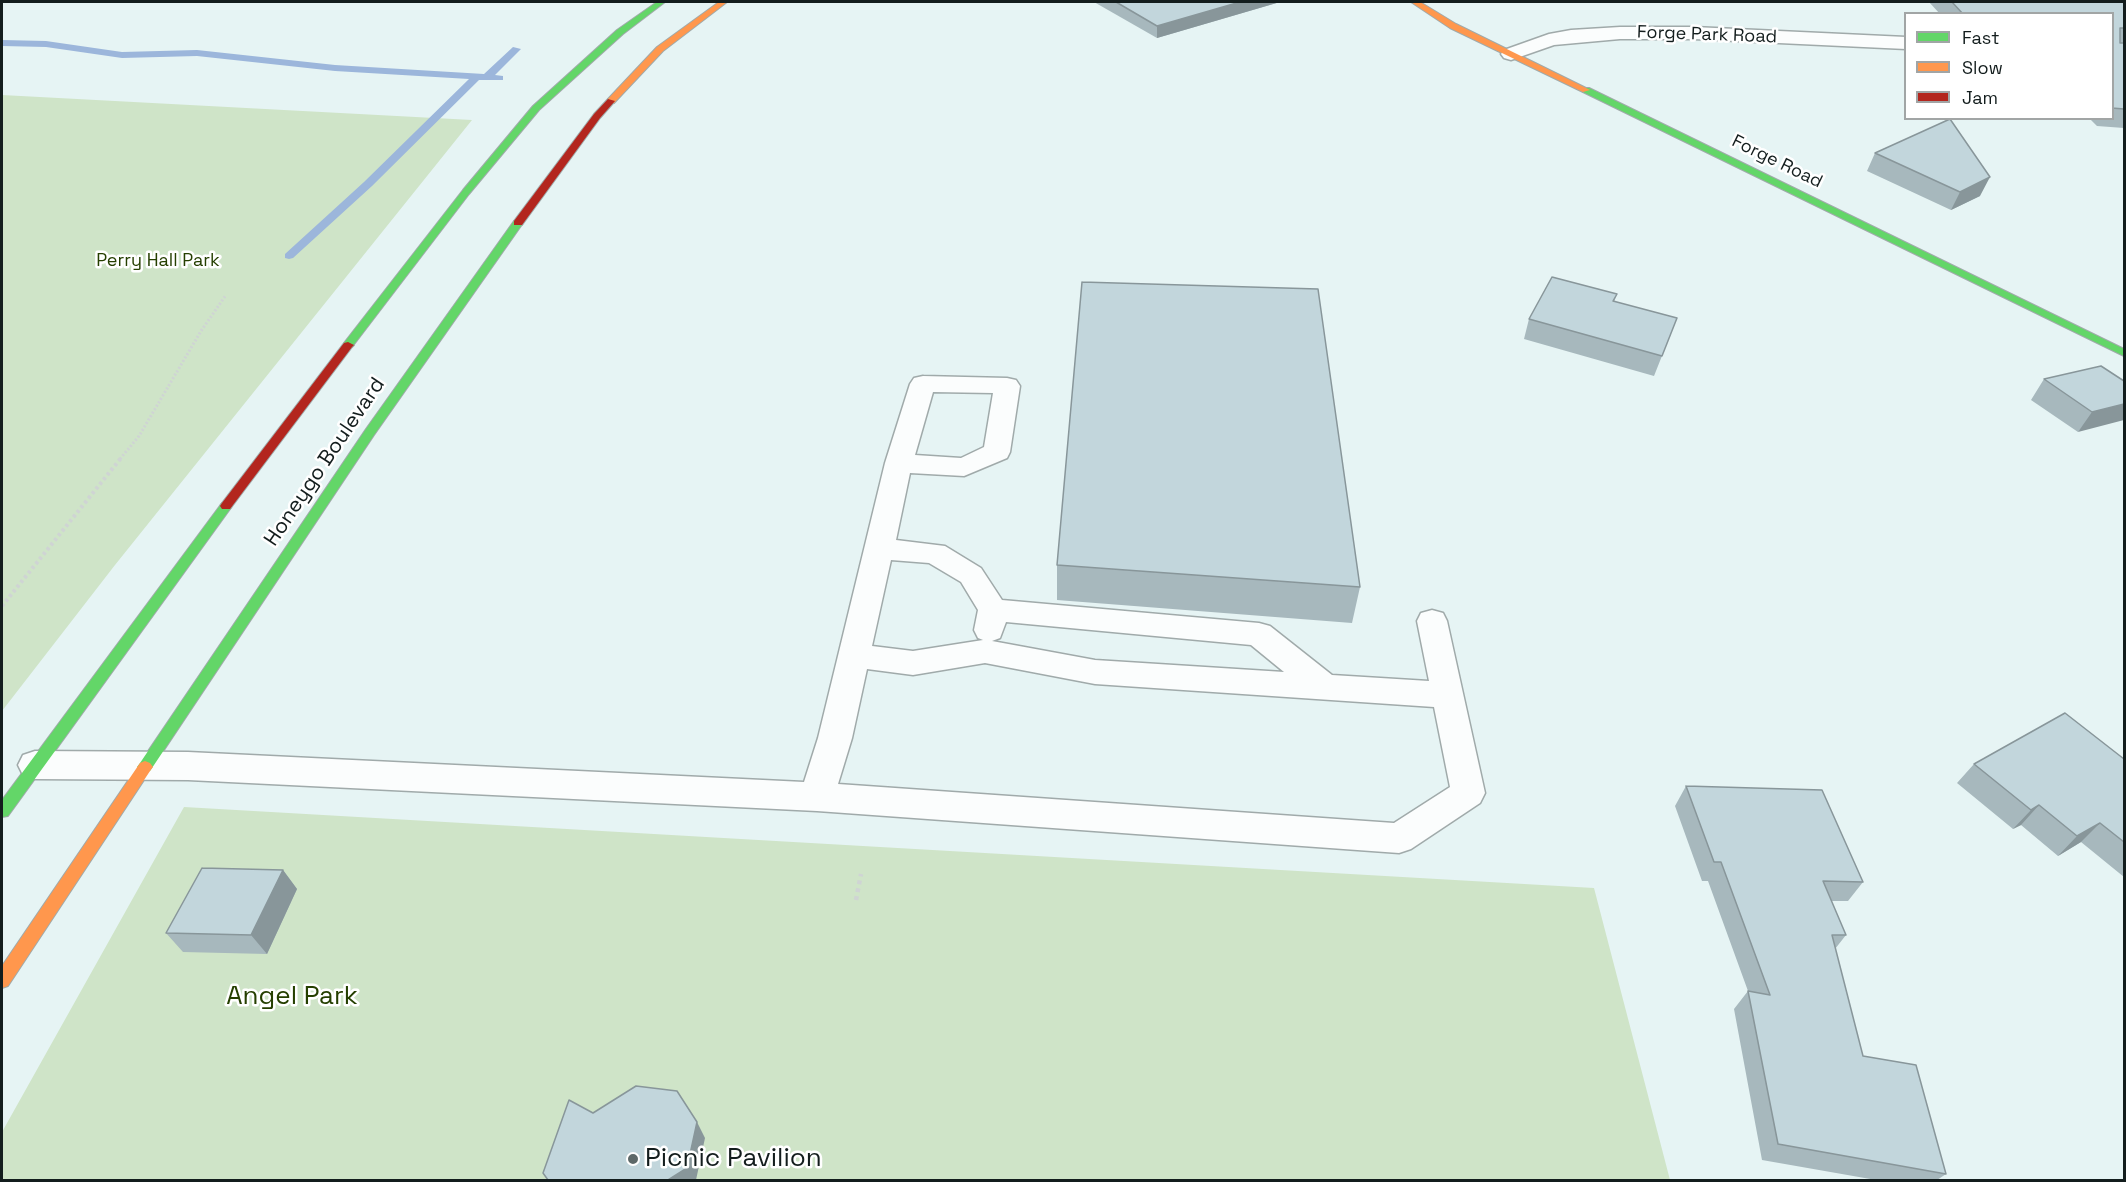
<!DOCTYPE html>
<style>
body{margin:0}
#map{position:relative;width:2126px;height:1182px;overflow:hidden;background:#e6f4f4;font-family:"Space Grotesk",sans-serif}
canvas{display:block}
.frame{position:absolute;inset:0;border:3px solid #131d1d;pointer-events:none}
.legend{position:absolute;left:1904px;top:12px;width:210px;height:108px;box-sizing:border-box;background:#fff;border:2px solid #a1a5a5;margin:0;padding:8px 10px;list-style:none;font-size:18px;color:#131d1d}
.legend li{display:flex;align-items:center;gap:12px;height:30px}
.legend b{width:30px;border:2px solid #a1a5a5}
</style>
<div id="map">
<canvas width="2126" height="1182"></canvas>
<div class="frame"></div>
<ul class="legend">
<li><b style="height:8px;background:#63d668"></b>Fast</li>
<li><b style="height:8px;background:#ff974d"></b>Slow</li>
<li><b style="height:8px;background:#b3261e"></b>Jam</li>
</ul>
</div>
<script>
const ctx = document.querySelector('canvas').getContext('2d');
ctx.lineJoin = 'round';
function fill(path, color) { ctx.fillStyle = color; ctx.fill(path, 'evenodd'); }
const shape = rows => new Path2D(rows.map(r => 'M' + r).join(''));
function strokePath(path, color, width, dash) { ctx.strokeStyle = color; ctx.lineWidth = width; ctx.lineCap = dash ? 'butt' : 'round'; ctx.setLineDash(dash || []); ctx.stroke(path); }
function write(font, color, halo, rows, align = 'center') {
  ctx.font = font + ' "Space Grotesk",sans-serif'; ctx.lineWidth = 5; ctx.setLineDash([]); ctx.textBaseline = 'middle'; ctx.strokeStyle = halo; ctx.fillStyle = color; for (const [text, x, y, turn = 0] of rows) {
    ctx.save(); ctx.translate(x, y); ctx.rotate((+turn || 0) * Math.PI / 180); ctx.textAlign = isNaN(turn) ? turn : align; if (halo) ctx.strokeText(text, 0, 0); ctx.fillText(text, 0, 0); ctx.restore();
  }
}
const green = shape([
 [2,95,472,120,115,565,2,711],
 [184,807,1594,888,1670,1180,2,1180,2,1132]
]);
const stream = shape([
 [2,40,46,41,122,52,197,50,335,65,484,74,513,47,521,49,495,75,503,76,503,80,479,80,372,186,293,258,289,259,285,258,285,254,364,182,469,79,335,71,197,56,122,58,46,47,2,46,2,40]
]);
const pathFar2 = shape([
 [120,459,139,436,201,331,226,295]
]);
const pathFar1 = shape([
 [2,606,121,458]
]);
const path = shape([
 [856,900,861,874]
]);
const lane = shape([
 [923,376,1007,378,1016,380,1020,386,1010,452,1007,458,964,476,910,473,896,540,945,546,981,568,1002,600,1259,623,1270,626,1332,675,1429,681,1417,621,1421,613,1432,610,1443,613,1447,621,1485,793,1480,803,1411,849,1399,853,817,811,188,780,35,779,23,775,18,765,23,755,35,751,188,752,804,782,818,738,885,463,910,384,914,378,923,376],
 [933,392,993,393,984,447,961,458,915,455,933,392],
 [891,560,929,563,961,582,978,610,974,630,978,638,983,640,913,651,872,646,891,560],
 [1006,622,1251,645,1284,672,1095,660,992,641,1000,638,1006,622],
 [985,663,1095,684,1434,707,1450,787,1394,823,838,784,852,738,867,669,913,675,985,663]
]);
const street = shape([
 [1620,27,1694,27,1906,37,1906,49,1694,39,1620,39,1554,45,1511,60,1504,58,1501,54,1504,50,1549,34,1571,30,1620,27]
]);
const fast = shape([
 [657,2,665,2,623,34,539,110,469,194,352,347,344,347,344,343,463,190,533,106,617,30,657,2],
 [1583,88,1589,88,2124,349,2124,356,1583,92,1583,88],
 [518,220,523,223,374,435,150,771,145,773,140,771,137,767,140,763,366,429,514,221,518,220],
 [226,502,230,503,232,506,230,509,8,816,2,817,2,800,222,503,226,502]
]);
const slow = shape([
 [719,2,727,2,663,51,614,103,608,103,608,99,657,47,719,2],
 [1411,2,1420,2,1456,24,1590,90,1583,92,1450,28,1411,2],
 [145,761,150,763,153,767,150,771,8,986,2,988,2,966,140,763,145,761]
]);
const jam = shape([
 [608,99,615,101,600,118,522,225,514,225,514,221,594,114,608,99],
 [348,342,354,345,352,347,230,509,222,509,220,506,222,503,344,343,348,342]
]);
const wall = shape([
 [1094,2,1280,2,1157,38],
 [1929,2,2124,2,2124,128,2097,126,2090,119,2082,118,2112,118,2112,14,1940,14],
 [1875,153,1980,196,1951,210,1867,171],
 [1617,294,1614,302,1677,318,1654,376,1524,339,1529,319],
 [2044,379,2124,381,2078,432,2031,400],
 [1057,565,1360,587,1352,623,1057,600],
 [2124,759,2124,877,2081,842,2058,856,2021,825,2013,829,1957,783,1974,764],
 [1686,786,1863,882,1848,901,1831,901,1846,935,1835,949,1863,1056,1946,1174,1937,1180,1876,1180,1762,1160,1734,1009,1748,991,1708,881,1702,881,1675,806],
 [283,870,297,889,267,954,183,952,166,933]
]);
const shadedWall = shape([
 [1240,2,1280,2,1157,38,1157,26],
 [1990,177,1980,196,1951,210,1960,192],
 [2124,404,2124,420,2078,432,2092,412],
 [2039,805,2021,825,2013,829,2031,810],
 [2100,823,2081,842,2058,856,2077,836],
 [283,870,297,889,267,954,251,935],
 [697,1122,705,1138,696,1180,668,1180]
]);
const building = shape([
 [1116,2,1240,2,1157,26,1116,2],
 [1952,2,2124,2,2124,28,2120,28,2120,43,2124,43,2124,109,2112,108,2112,14,1963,14,1952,2],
 [1950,119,1990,177,1960,192,1875,153,1950,119],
 [1552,277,1617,294,1613,301,1677,318,1662,356,1529,319,1552,277],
 [1082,282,1318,289,1360,587,1057,565,1082,282],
 [2101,366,2124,381,2124,404,2092,412,2044,379,2101,366],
 [2065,713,2124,759,2124,842,2100,823,2077,836,2039,805,2031,810,1974,764,2065,713],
 [1686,786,1822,790,1863,882,1823,881,1846,935,1832,935,1863,1056,1916,1065,1946,1174,1778,1144,1748,991,1770,995,1721,862,1714,862,1686,786],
 [202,868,283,870,251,935,166,933,202,868],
 [636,1086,677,1091,697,1122,687,1168,668,1180,548,1180,543,1173,569,1100,593,1113,636,1086]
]);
const markers = [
 [633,1159,6,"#5d6868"]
];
const farStreetnames = [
 ["Forge Park Road",1707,35,2],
 ["Forge Road",1777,162,26]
];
const farParknames = [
 ["Perry Hall Park",158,261]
];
const streetNames = [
 ["Honeygo Boulevard",325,462,-56]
];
const nearParknames = [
 ["Angel Park",292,997]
];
const nearPoinames = [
 ["Picnic Pavilion",645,1159]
];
fill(green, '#cfe4c8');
fill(stream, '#9cb6db');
strokePath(lane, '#a0aaaa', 3);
strokePath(street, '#a0aaaa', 3);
strokePath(fast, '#a0aaaa', 2);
strokePath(slow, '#a0aaaa', 2);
strokePath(jam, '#a0aaaa', 2);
strokePath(pathFar2, '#cfd4d4', 3, [2, 2]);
strokePath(pathFar1, '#cfd4d4', 4, [3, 3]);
strokePath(path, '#cfd4d4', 4.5, [4, 4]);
fill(lane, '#fbfdfd');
fill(street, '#fbfdfd');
fill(fast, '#63d668');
fill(slow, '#ff974d');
fill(jam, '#b3261e');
fill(wall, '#a7b8bd');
fill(shadedWall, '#88969a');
fill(building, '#c2d6dc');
strokePath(building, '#88969a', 1.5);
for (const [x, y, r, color] of markers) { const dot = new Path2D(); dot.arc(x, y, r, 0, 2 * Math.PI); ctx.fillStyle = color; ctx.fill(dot); strokePath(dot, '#fff', 2); }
write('18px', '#131d1d', '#fff', farStreetnames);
write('18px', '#253f00', '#fff', farParknames);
write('21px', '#131d1d', '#fff', streetNames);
write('26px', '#253f00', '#fff', nearParknames);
write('26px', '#131d1d', '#fff', nearPoinames, 'left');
</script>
